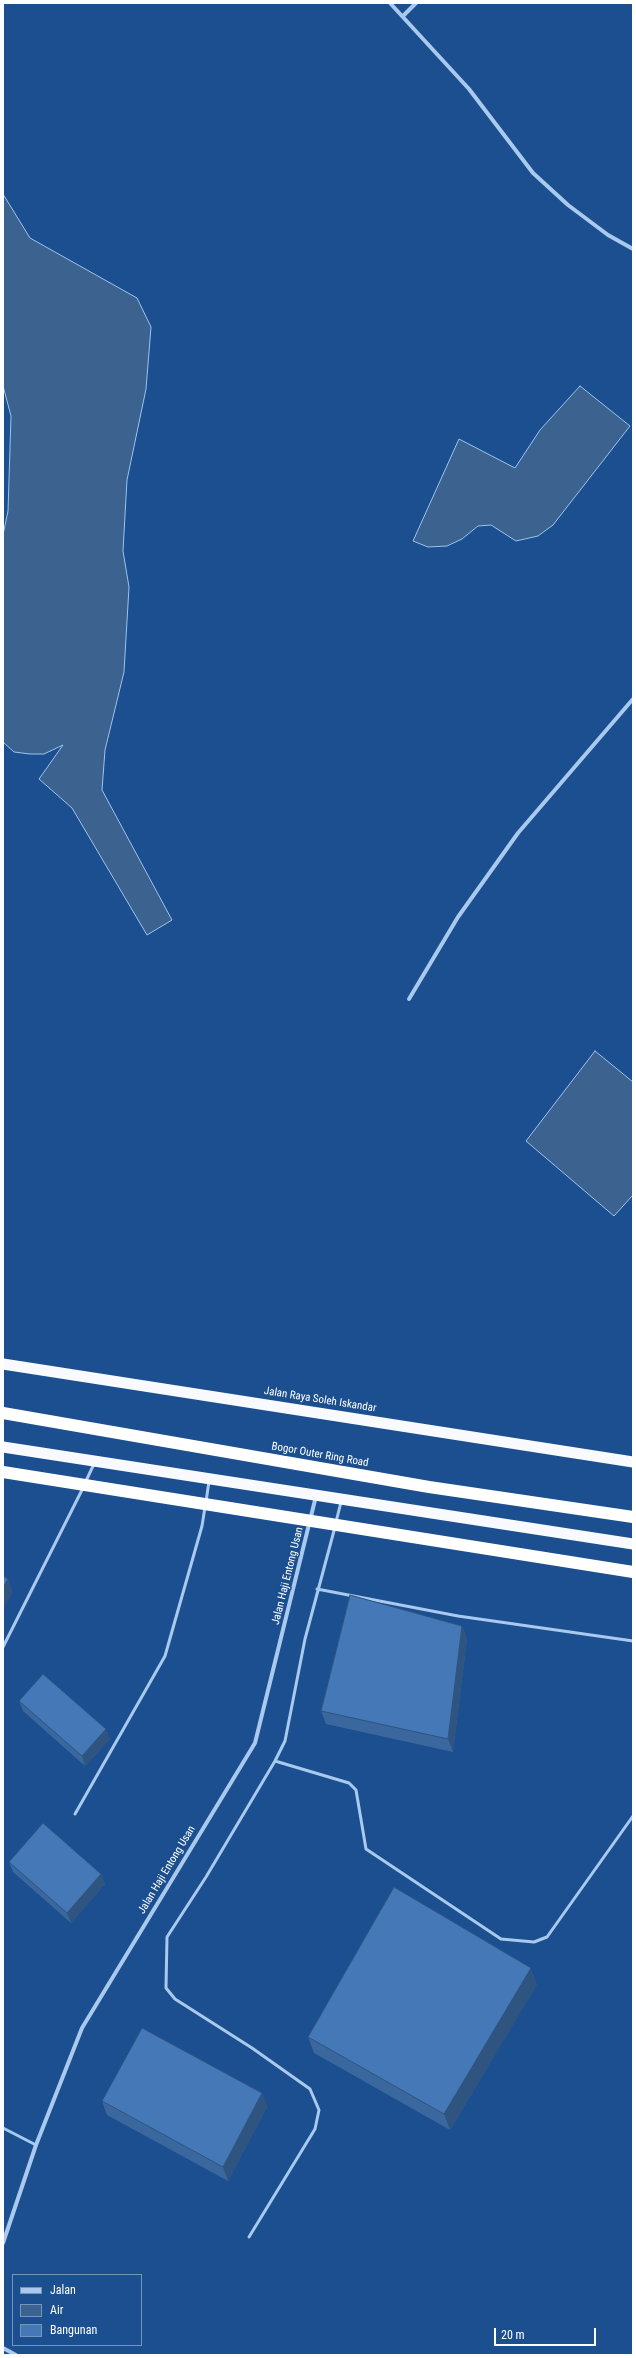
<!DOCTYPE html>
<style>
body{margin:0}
#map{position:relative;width:636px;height:2358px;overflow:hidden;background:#1b4f8f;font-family:"Roboto Condensed",sans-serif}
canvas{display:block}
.frame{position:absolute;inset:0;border:4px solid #fff;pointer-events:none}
.legend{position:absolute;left:12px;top:2274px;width:130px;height:72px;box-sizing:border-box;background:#1b4f8f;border:1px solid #7695bc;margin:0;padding:5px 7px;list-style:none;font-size:12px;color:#fff}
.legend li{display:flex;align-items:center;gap:8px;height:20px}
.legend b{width:20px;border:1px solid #7695bc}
.scale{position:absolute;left:494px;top:2328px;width:102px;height:18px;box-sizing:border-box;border:2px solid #fff;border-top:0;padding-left:5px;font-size:12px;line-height:14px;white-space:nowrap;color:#fff;-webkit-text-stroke:3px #1b4f8f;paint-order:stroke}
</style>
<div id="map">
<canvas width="636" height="2358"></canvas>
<div class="frame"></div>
<ul class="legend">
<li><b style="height:5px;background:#a9c9ee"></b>Jalan</li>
<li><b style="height:11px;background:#3c6290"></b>Air</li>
<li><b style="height:11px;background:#4478b7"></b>Bangunan</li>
</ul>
<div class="scale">20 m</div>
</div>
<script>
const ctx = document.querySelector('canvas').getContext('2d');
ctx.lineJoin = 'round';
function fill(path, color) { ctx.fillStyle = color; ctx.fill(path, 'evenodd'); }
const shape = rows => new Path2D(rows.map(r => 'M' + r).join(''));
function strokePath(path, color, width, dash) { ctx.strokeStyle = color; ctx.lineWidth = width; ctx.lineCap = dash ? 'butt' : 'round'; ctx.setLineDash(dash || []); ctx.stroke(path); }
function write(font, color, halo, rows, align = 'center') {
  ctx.font = font + ' "Roboto Condensed",sans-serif'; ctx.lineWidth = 3; ctx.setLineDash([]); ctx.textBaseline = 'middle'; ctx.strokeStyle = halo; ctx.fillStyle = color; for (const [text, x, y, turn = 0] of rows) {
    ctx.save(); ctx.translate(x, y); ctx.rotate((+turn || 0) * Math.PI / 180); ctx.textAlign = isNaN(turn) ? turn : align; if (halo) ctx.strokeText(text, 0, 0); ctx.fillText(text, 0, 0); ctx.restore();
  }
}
const water = shape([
 [3,194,30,238,137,298,151,327,146,389,127,480,123,551,129,587,124,672,105,750,102,790,172,920,147,935,72,808,39,779,63,745,44,754,30,754,14,752,3,742,3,535,8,511,11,416,3,386,3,194],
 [580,386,630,426,553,525,538,536,516,541,491,525,478,526,462,539,447,546,428,547,413,541,459,439,515,468,540,430,580,386],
 [595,1051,633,1082,633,1195,614,1216,526,1141,595,1051]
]);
const service = shape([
 [85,1483,94,1464],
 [206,1502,209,1481],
 [336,1522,341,1502],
 [317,1589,458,1616,633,1641],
 [3,1647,83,1488],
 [275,1761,349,1783,356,1790,366,1849,501,1939,534,1942,547,1937,633,1816],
 [75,1814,165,1656,202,1526,205,1507],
 [3,2128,36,2145],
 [249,2237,315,2129,319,2110,310,2089,252,2048,175,1999,166,1988,167,1937,206,1877,275,1761,285,1741,305,1639,335,1527]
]);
const minor = shape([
 [390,3,469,89,533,173,568,205,608,235,633,249],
 [403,16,416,3],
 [409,999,458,917,518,833,633,699],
 [3,2243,36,2145,82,2028,255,1743,316,1496],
 [3,2348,16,2355]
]);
const trunk = shape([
 [3,1364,633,1462],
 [3,1447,633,1544]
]);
const motorway = shape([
 [3,1413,429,1487,633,1517]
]);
const motorwayBridge = shape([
 [3,1472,633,1572]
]);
const wall = shape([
 [462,1626,467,1639,453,1752,326,1724,321,1711],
 [19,1701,110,1739,85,1766,23,1711],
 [9,1862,101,1874,105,1884,71,1923,13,1872],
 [537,1984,450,2130,314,2053,308,2037],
 [262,2093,267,2107,228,2181,107,2115,102,2101]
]);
const shadedWall = shape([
 [8,1579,13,1592,3,1609,3,1587],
 [462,1626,467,1639,453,1752,448,1739],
 [106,1729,110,1739,85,1766,82,1756],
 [101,1874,105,1884,71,1923,67,1913],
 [531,1968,537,1984,450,2130,444,2114],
 [262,2093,267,2107,228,2181,223,2167]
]);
const building = shape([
 [3,1576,8,1579,3,1587,3,1576],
 [350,1595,462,1626,448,1739,321,1711,350,1595],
 [43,1674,106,1729,82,1756,19,1701,43,1674],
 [43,1823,101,1874,67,1913,9,1862,43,1823],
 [394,1887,531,1968,444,2114,308,2037,394,1887],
 [142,2028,262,2093,223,2167,102,2101,142,2028]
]);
const streetNames = [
 ["Jalan Raya Soleh Iskandar",320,1400,9],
 ["Bogor Outer Ring Road",320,1455,10],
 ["Jalan Haji Entong Usan",288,1576,-76],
 ["Jalan Haji Entong Usan",167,1870,-59]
];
fill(water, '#3c6290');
strokePath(water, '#9cc4f0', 1);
strokePath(service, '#a9c9ee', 3);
strokePath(minor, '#a9c9ee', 4);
strokePath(trunk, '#f8faff', 11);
strokePath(motorway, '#fff', 12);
strokePath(motorwayBridge, '#fff', 12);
fill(wall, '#3a679d');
fill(shadedWall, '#305480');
fill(building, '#4478b7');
strokePath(building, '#305480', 1);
write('11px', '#fff', '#1b4f8f', streetNames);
</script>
